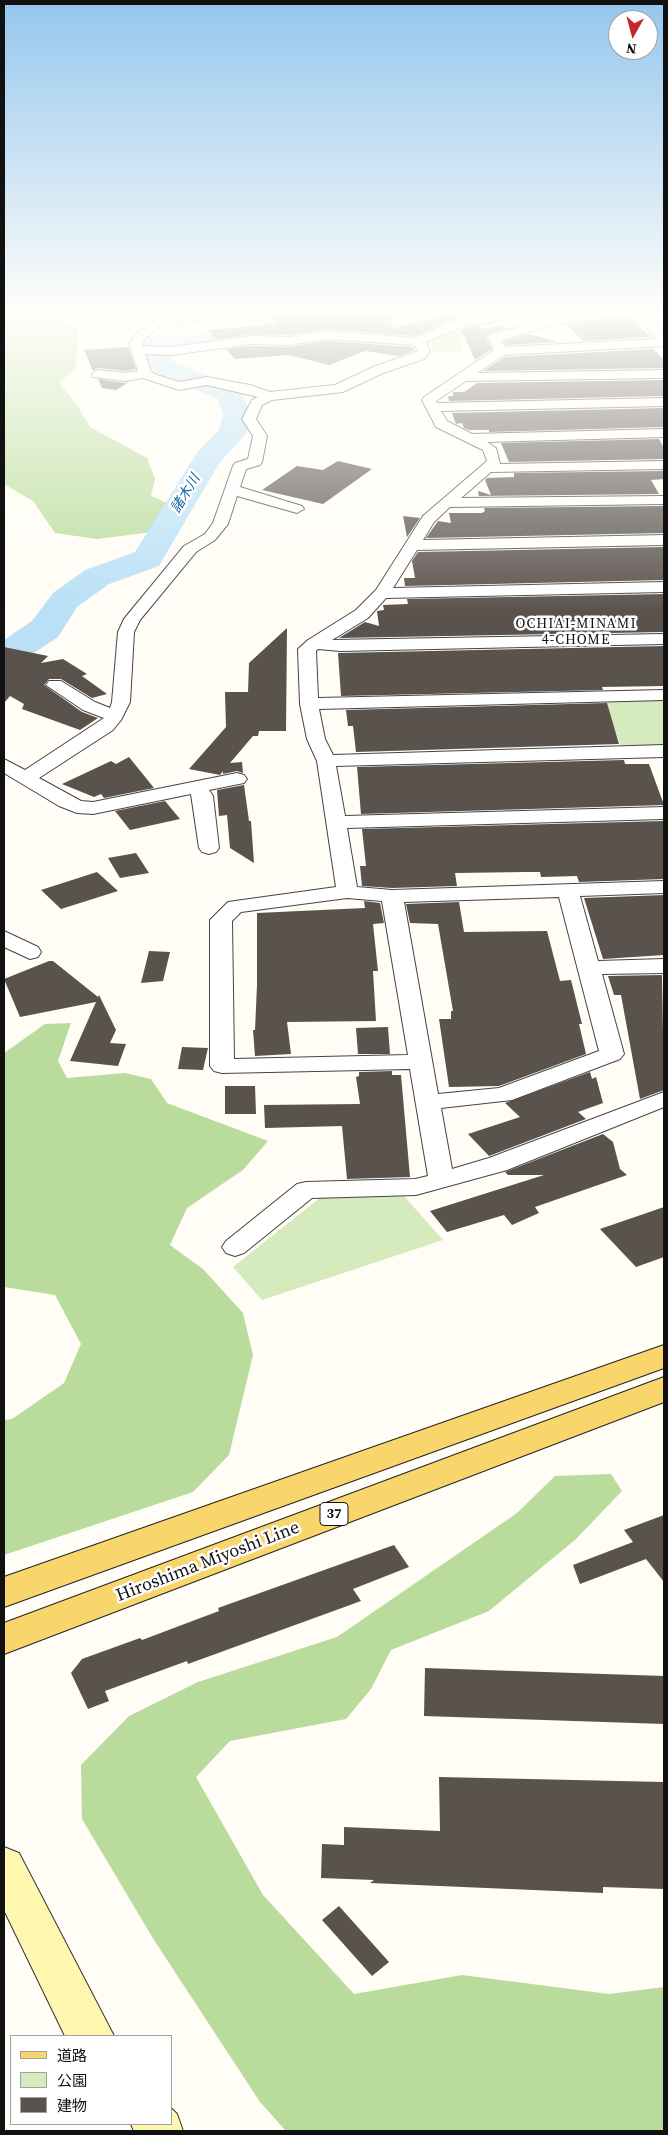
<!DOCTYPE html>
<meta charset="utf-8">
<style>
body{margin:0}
#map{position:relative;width:668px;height:2135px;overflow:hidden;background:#fffdf5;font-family:"Source Serif 4","Noto Sans JP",serif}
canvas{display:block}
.frame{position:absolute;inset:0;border:5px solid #111;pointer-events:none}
.legend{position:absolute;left:10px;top:2035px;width:162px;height:90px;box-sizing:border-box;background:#fff;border:1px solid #a0a0a0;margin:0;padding:6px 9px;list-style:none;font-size:15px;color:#111}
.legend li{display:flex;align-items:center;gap:10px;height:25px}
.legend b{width:25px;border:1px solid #a0a0a0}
.north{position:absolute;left:608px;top:10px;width:50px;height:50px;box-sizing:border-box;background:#fff;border:1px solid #a0a0a0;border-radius:50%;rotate:187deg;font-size:14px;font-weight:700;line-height:20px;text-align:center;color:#111}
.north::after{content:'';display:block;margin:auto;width:18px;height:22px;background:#c4262e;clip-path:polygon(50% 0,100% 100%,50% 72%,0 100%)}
</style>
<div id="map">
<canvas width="668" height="2135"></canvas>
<div class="frame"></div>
<ul class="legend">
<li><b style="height:6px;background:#f9d66b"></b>道路</li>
<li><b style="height:14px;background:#d5ebbd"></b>公園</li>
<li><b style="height:14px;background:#5a524d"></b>建物</li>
</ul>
<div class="north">N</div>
</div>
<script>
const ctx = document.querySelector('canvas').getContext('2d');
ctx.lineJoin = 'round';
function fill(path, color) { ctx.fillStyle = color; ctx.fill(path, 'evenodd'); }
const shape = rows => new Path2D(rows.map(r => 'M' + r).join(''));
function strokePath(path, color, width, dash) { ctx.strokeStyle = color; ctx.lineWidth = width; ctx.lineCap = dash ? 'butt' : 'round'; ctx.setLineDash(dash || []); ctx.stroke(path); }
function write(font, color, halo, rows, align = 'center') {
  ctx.font = font + ' "Source Serif 4","Noto Sans JP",serif'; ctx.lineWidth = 5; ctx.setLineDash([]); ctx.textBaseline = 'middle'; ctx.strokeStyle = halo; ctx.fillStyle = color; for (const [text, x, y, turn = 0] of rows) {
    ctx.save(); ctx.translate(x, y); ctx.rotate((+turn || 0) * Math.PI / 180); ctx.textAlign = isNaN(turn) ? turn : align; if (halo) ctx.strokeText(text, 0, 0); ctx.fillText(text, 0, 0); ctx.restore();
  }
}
const green = shape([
 [664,699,664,745,621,746,604,701],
 [404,1196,443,1240,262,1300,233,1267,321,1197]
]);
const forest = shape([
 [4,314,47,314,78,327,76,368,59,383,77,405,90,427,147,458,155,479,151,496,188,512,184,524,152,532,97,539,55,533,33,501,4,484],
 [162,314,230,314,221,319,180,327],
 [489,321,491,323,465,333,460,339,462,349,458,351,434,352,431,348,432,342,445,334,481,322],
 [71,1023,58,1061,67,1078,125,1073,151,1079,167,1103,268,1141,243,1170,187,1208,170,1245,203,1269,243,1313,253,1355,229,1455,193,1492,4,1555,4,1420,12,1419,64,1383,81,1344,55,1295,4,1287,4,1053,45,1024],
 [611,1474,622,1491,576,1539,489,1611,391,1650,371,1689,346,1719,230,1741,196,1777,263,1895,354,1994,462,1975,609,1994,664,1987,664,2131,286,2131,260,2102,154,1940,82,1819,81,1765,129,1716,198,1682,337,1637,517,1513,555,1476]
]);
const river = shape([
 [253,314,277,314,267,339,202,350,164,352,175,362,241,389,251,416,246,434,220,462,159,566,109,584,77,607,58,637,17,664,4,667,4,640,32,621,53,593,85,570,135,552,198,451,218,431,223,416,218,399,157,374,137,353,141,347,146,340,161,335,202,334,247,328,253,314]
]);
const building = shape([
 [271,314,391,314,392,328,449,314,468,314,415,336,326,329,289,335,252,334,216,339,208,330,277,324],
 [629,317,651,337,583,341,566,324,582,320],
 [500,325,510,328,488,334,486,339,492,349,475,360,461,329,477,326,486,329],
 [530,334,558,342,506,345,504,341],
 [326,341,413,347,415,350,398,356,365,351,329,365,289,355,235,359,226,349,252,346,289,347],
 [128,347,136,369,125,371,98,368,93,371,84,350],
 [653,349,664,360,664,368,483,371,505,357],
 [98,379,125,383,129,382,116,390,102,388],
 [664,380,664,396,449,401,448,396,453,396,453,392,464,392,477,383],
 [664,408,664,427,489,432,489,430,469,430,464,428,462,423,456,424,452,413],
 [659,439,664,448,664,459,509,462,501,443],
 [338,461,372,469,323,504,262,490,297,466,323,470],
 [664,471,664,479,651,480,659,494,479,496,478,491,491,495,485,480,487,478,514,477,514,473],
 [664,506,664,533,426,538,438,521,451,523,449,513,482,513,485,511,484,508],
 [403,516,420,518,407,537],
 [664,547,664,580,405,586,404,578,415,578,412,561,418,552],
 [664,594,664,632,339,638,365,622,379,626,377,611,384,610,383,605,408,604,407,599],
 [287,628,286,731,259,731,258,736,253,736,230,763,242,762,243,773,237,771,223,774,223,771,220,775,189,769,226,727,225,692,248,692,249,663],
 [664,646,664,686,602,687,603,690,341,696,338,653],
 [4,647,48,656,41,663,63,659,87,674,82,676,107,694,92,698,61,679,49,679,44,685,82,712,98,718,80,730,22,709,24,704,10,696,4,703],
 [607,703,619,744,356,752,353,726,348,726,346,710],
 [129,757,154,788,104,798,101,794,94,797,62,784,111,761,116,764],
 [624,760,625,764,649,764,664,805,361,814,357,767],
 [244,785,249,821,251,821,254,863,230,848,227,815,219,816,217,790],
 [165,801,180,819,130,830,115,811],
 [664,821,664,879,579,882,577,876,541,877,540,872,526,872,455,873,457,886,392,888,362,886,360,866,366,866,362,829],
 [136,853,149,873,120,878,108,858],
 [97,872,118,891,61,909,41,890],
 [664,895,664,955,603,959,584,898],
 [364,901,380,903,384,923,373,924,378,971,373,971,376,1021,287,1022,291,1054,255,1056,253,1030,255,1030,257,985,257,913,365,908],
 [459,902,464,932,547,931,560,981,571,980,582,1024,579,1024,586,1054,499,1086,449,1087,439,1019,451,1019,451,1011,453,1011,438,924,410,923,406,904],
 [149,951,170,952,163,981,141,983],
 [49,961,53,961,98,997,99,995,116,1030,110,1043,126,1044,118,1066,70,1061,96,1002,20,1017,4,979],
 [662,975,664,1090,640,1099,621,995,614,995,608,976],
 [388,1027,390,1054,358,1054,356,1028],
 [182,1047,208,1048,203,1070,178,1069],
 [392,1071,392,1075,401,1075,410,1177,347,1179,342,1126,265,1128,264,1105,360,1104,356,1077,359,1076,359,1072],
 [590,1072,592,1079,596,1077,603,1103,578,1112,586,1119,489,1156,468,1134,520,1117,505,1103],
 [225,1086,255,1086,256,1114,225,1114],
 [603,1134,613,1142,620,1169,627,1175,535,1207,539,1213,512,1225,504,1215,447,1232,430,1211,544,1175,508,1175,505,1172],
 [664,1207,664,1257,636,1267,600,1229],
 [664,1515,664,1582,646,1559,580,1584,573,1565,633,1542,624,1530],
 [394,1545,409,1567,353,1589,361,1601,188,1664,187,1661,105,1691,109,1701,88,1709,71,1673,82,1659,140,1638,142,1640,219,1611,218,1608],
 [425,1668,664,1676,664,1724,424,1716],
 [439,1777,664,1782,664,1889,603,1887,603,1893,370,1883,374,1880,321,1878,322,1844,344,1845,344,1827,440,1831],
 [339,1906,389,1962,372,1976,322,1920]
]);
const street = shape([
 [132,314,145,314,159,327,144,340,142,346,171,347,252,336,289,337,326,331,415,338,457,320,494,314,519,314,513,318,460,327,426,342,430,352,424,359,383,373,343,392,272,400,262,405,256,419,267,436,262,462,260,465,246,469,240,487,302,506,304,509,297,513,237,496,228,524,215,540,196,552,140,620,134,632,130,702,121,720,113,730,39,778,81,801,93,802,237,773,244,775,247,779,244,783,209,790,213,796,219,848,216,852,209,854,202,852,199,848,191,794,93,814,77,813,59,806,4,773,4,759,25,770,104,718,83,710,46,685,49,681,61,681,95,702,110,708,112,702,118,632,124,619,184,546,205,534,213,523,233,466,235,463,248,459,253,436,242,419,252,400,258,397,207,385,179,390,143,378,125,381,93,377,92,374,98,370,125,373,138,371,129,344,136,334,146,327,132,314],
 [326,339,414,345,418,351,373,367,335,385,270,392,250,385,207,377,179,382,157,375,151,372,145,354,171,355,252,344,289,345,326,339],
 [411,314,432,314,426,318,417,318,411,314],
 [568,314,587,314,585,317,501,340,505,347,657,339,635,314,647,314,664,332,664,346,504,355,477,373,664,370,664,378,466,381,436,401,437,403,664,398,664,406,441,411,447,421,472,434,664,429,664,437,487,442,496,448,500,464,664,461,664,469,491,472,461,498,664,496,664,504,450,507,434,522,423,540,664,535,664,545,417,550,393,588,664,582,664,592,386,598,368,618,332,640,664,634,664,644,340,651,318,649,316,651,318,698,664,690,664,700,319,709,325,739,333,755,664,745,664,757,336,766,345,816,664,807,664,819,347,828,357,887,392,890,664,881,664,893,580,896,598,961,664,959,664,973,602,974,624,1054,620,1059,512,1100,441,1108,452,1169,489,1158,664,1092,664,1107,507,1170,416,1195,312,1198,244,1253,235,1256,226,1253,222,1247,226,1241,297,1184,306,1182,415,1179,428,1176,410,1069,222,1073,214,1071,210,1066,210,920,228,902,336,887,317,761,307,739,300,704,298,649,308,640,356,610,376,590,423,516,487,461,483,450,436,427,422,400,424,397,494,350,488,338,490,335,568,314],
 [559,897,599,1051,499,1088,438,1094,404,902,559,897],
 [347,898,382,901,408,1055,234,1059,232,921,241,912,347,898],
 [4,931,38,947,41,952,38,957,30,959,4,947,4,931]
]);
const secondary = shape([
 [4,1847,19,1853,114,2036,65,2036,4,1910,4,1847],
 [171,2108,177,2114,183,2131,134,2131,131,2124,171,2124,171,2108]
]);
const primary = shape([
 [664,1345,664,1368,4,1607,4,1577,664,1345],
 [664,1377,664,1402,4,1654,4,1623,664,1377]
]);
const farWaternames = [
 ["諸木川",186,494,-59]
];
const farNeighbourhoodnames = [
 ["OCHIAI-MINAMI",576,624],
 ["4-CHOME",576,640]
];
const shields = [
 [334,1514,28]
];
const shieldNames = [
 ["37",334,1514]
];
const nearStreetnames = [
 ["Hiroshima Miyoshi Line",208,1562,-21]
];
fill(green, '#d5ebbd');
fill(forest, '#b9dc9c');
fill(river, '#b9e0f7');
fill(building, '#5a524d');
strokePath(street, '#444', 2);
strokePath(secondary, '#333', 2);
strokePath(primary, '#222', 2);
fill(street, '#fff');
fill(secondary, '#fff6b0');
fill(primary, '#f9d66b');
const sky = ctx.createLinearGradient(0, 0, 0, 613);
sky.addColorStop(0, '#95c6ee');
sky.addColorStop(0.51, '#fffefa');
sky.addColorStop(1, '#fffefa00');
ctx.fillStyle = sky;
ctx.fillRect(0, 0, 668, 613);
write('italic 14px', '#1768a6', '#fff', farWaternames);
ctx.letterSpacing = '1px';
write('14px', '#111', '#fff', farNeighbourhoodnames);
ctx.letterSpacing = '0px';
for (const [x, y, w] of shields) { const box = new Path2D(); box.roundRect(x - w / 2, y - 11.5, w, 23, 4); ctx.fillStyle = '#fff'; ctx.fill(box); strokePath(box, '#111', 1); }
write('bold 14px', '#111', null, shieldNames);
write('18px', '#111', '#fff', nearStreetnames);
</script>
